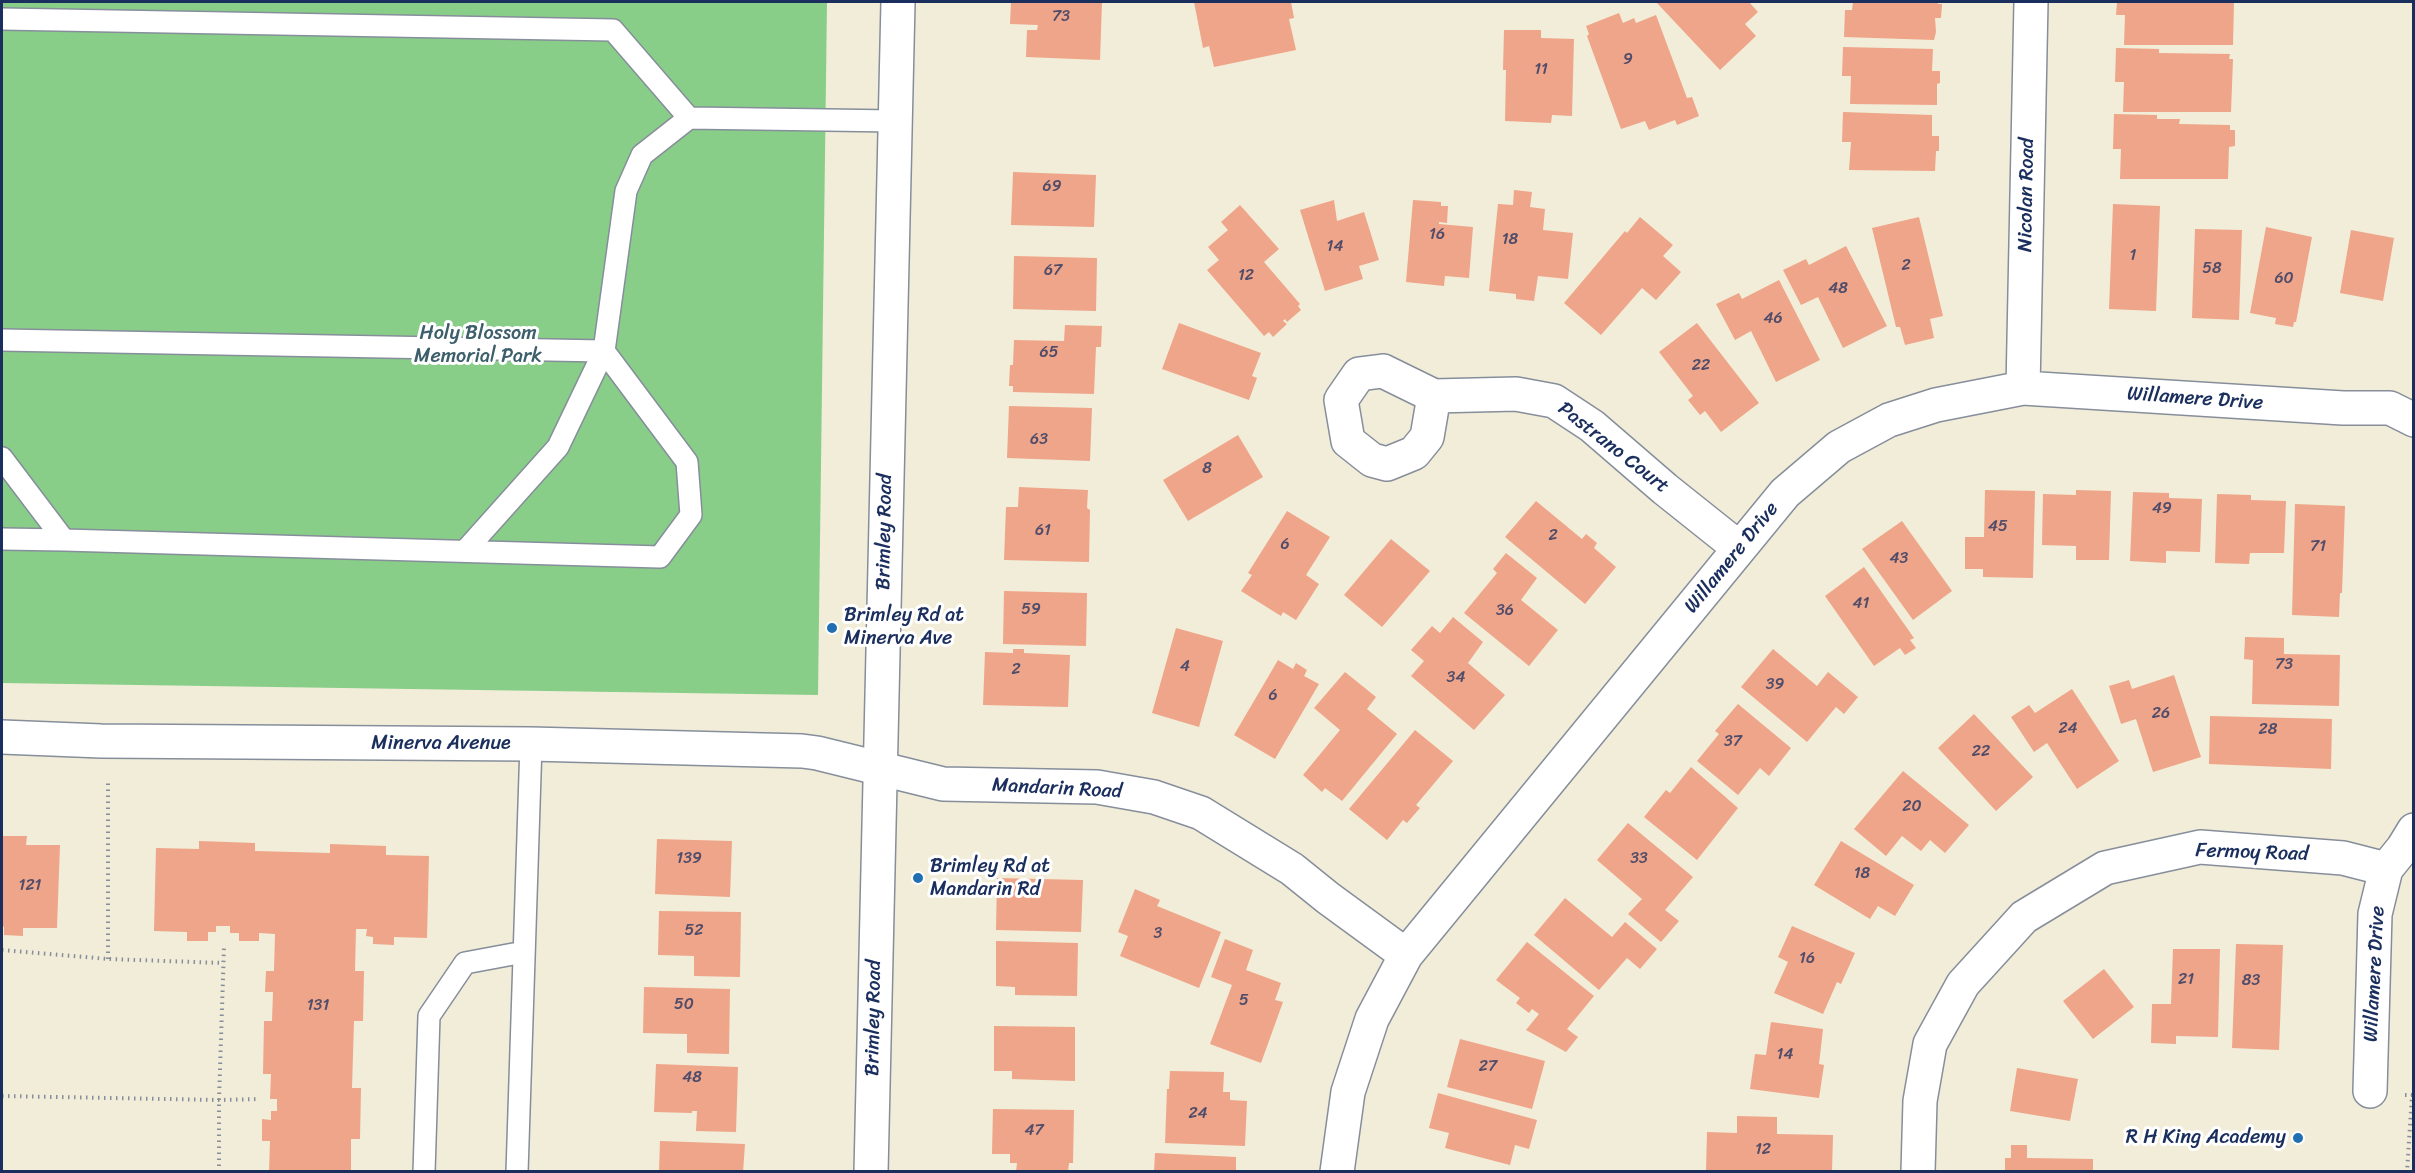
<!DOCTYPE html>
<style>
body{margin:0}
#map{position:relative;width:2415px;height:1173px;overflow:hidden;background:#f2edd8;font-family:Sriracha,sans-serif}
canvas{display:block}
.frame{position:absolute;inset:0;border:3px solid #1b2f5e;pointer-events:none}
</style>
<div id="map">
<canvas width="2415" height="1173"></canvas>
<div class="frame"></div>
</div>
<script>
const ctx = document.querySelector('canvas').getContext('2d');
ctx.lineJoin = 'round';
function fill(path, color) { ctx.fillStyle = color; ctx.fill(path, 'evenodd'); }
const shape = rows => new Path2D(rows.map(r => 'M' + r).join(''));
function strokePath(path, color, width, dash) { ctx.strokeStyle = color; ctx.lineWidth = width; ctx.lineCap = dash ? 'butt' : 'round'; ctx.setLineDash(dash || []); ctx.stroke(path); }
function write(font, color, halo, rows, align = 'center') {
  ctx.font = font + ' Sriracha,sans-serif'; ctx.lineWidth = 6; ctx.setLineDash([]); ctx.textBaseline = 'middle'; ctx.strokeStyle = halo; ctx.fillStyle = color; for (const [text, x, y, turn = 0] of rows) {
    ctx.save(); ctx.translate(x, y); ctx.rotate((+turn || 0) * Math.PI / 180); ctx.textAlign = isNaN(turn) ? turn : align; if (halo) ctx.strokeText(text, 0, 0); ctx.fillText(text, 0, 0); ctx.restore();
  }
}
const green = shape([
 [2,2,827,2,818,695,2,683]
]);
const building = shape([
 [1011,2,1102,2,1100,60,1026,57,1027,30,1037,30,1038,25,1010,24],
 [1194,2,1291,2,1294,18,1289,19,1296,50,1214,67,1209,46,1203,48],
 [1656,2,1749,2,1758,12,1745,24,1756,36,1720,70],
 [1853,2,1938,2,1938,4,1942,4,1941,18,1935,18,1936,32,1934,40,1844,37,1845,10,1852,10],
 [2117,2,2234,2,2233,45,2124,45,2125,15,2116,15],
 [1619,13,1623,23,1634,18,1636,23,1656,15,1687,98,1692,97,1699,116,1677,125,1675,120,1649,130,1645,121,1621,129,1587,36,1589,34,1586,26],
 [1504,30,1541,30,1541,38,1574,39,1572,116,1552,115,1551,123,1505,121,1506,70,1503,70],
 [1843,47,1933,49,1932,71,1940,71,1940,83,1937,84,1937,105,1850,104,1851,76,1842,76],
 [2116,48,2159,49,2159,53,2230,54,2229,59,2233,59,2231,112,2123,112,2124,82,2115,82],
 [1843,112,1932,115,1932,136,1939,136,1939,151,1936,151,1935,171,1849,170,1851,142,1842,142],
 [2114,114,2157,115,2157,119,2180,119,2179,124,2230,125,2230,130,2235,130,2235,146,2229,147,2228,179,2120,179,2121,149,2113,149],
 [1013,172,1096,175,1094,227,1011,225],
 [1514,190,1532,192,1530,207,1545,209,1543,230,1573,233,1568,279,1538,276,1534,301,1516,299,1516,294,1489,291,1498,204,1513,205],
 [1334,200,1337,221,1364,212,1379,260,1359,266,1363,279,1325,291,1300,210],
 [1413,200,1441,202,1441,206,1448,206,1447,223,1439,222,1439,224,1473,227,1469,278,1445,276,1444,286,1406,282],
 [2113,204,2160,206,2156,311,2109,309],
 [1240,205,1279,249,1264,262,1300,304,1298,306,1301,310,1287,322,1285,319,1283,321,1287,324,1273,337,1269,332,1264,336,1207,270,1219,260,1208,247,1228,230,1221,222],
 [1640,217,1673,245,1663,256,1681,272,1656,300,1642,288,1601,335,1564,303,1625,231,1627,233],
 [1919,217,1943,316,1930,319,1934,338,1905,345,1900,327,1896,327,1872,228],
 [2266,227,2312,237,2296,322,2294,322,2293,327,2275,324,2276,318,2250,313],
 [2195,229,2242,230,2239,320,2192,318],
 [2351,230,2394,238,2383,301,2340,293],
 [1846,246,1887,326,1843,348,1818,297,1801,305,1783,270,1806,259,1809,265],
 [1014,256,1097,258,1096,311,1013,309],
 [1779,280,1820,360,1776,382,1751,331,1735,340,1716,304,1739,293,1742,299],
 [1179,323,1261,353,1252,376,1257,378,1249,400,1162,369],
 [1697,323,1759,403,1721,432,1705,411,1700,415,1688,400,1693,396,1659,352],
 [1065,325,1102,326,1101,347,1096,347,1094,394,1013,392,1013,386,1009,386,1010,365,1013,365,1014,340,1064,341],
 [1009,406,1092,408,1090,461,1007,458],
 [1238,435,1263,477,1188,521,1163,480],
 [1019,487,1088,490,1087,508,1090,510,1089,562,1004,560,1006,507,1018,507],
 [1985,490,2035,491,2033,578,1983,577,1983,569,1965,569,1965,537,1984,537],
 [2076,490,2111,491,2109,560,2076,560,2076,546,2042,545,2043,494,2076,495],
 [2133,492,2169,493,2169,498,2202,499,2200,552,2166,551,2166,563,2130,561],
 [2217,494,2251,495,2251,500,2286,501,2284,553,2250,553,2249,564,2215,563],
 [1536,501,1582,539,1586,534,1597,543,1594,548,1616,567,1585,604,1505,537],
 [2295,504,2345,506,2342,593,2340,593,2339,617,2292,615],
 [1287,511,1330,537,1306,575,1319,584,1296,620,1283,612,1281,616,1241,591,1252,575,1248,573],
 [1902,521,1952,591,1913,620,1862,549],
 [1391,539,1430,571,1382,627,1344,595],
 [1506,553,1537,578,1521,600,1558,630,1529,666,1464,613,1497,573,1493,569],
 [1864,567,1914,638,1910,640,1916,648,1905,655,1900,648,1874,666,1825,596],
 [1004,591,1087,593,1086,646,1003,644],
 [1453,617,1483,642,1468,663,1505,695,1474,730,1411,676,1424,661,1411,650,1432,626,1440,633],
 [1176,628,1223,641,1199,727,1152,713],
 [2245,637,2284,638,2284,654,2340,655,2339,706,2252,704,2253,660,2244,659],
 [1013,649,1024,649,1024,653,1070,655,1068,707,983,705,985,652,1013,653],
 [1773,649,1817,686,1828,672,1858,697,1844,714,1836,707,1807,742,1741,687],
 [1278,660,1293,669,1296,663,1307,670,1304,676,1319,684,1275,759,1234,735],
 [1345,672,1376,697,1367,709,1397,734,1342,801,1325,788,1322,792,1303,775,1340,730,1314,708],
 [2174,675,2201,757,2153,772,2136,719,2121,724,2109,686,2129,680,2132,689],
 [2072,689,2119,761,2077,789,2047,743,2034,752,2011,717,2029,705,2035,713],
 [1738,704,1791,748,1769,776,1760,768,1738,795,1697,761,1719,734,1715,731],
 [1974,714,2033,777,1996,811,1938,748],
 [2210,716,2332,719,2331,769,2209,764],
 [1415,730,1453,761,1416,805,1420,808,1407,823,1403,820,1387,840,1349,809],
 [1691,767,1738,808,1697,860,1644,817,1666,790,1670,793],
 [1903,771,1969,825,1945,853,1930,840,1921,851,1902,836,1886,856,1854,829],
 [1628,823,1693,877,1665,910,1679,921,1661,942,1628,914,1642,899,1597,860],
 [2,836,27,836,26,845,60,845,57,928,23,928,23,936,4,935,4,927,2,926],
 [657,839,732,841,730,897,655,894],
 [199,841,255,843,255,851,330,853,330,844,386,846,386,855,429,856,427,938,394,937,394,945,373,944,373,937,366,936,367,929,356,929,355,971,364,971,363,1021,354,1021,352,1088,361,1088,360,1139,351,1139,351,1172,269,1172,270,1141,262,1141,262,1119,271,1120,271,1111,277,1111,277,1099,270,1099,271,1074,263,1074,264,1021,272,1021,273,992,265,992,266,971,274,971,275,934,259,933,259,941,239,941,239,933,230,933,230,926,216,926,216,932,208,932,208,941,187,941,187,932,154,931,156,848,199,849],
 [1841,841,1914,885,1895,916,1878,906,1870,919,1814,885],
 [997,878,1083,880,1081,932,996,930],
 [1135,889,1160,900,1157,906,1221,932,1199,988,1120,956,1128,936,1118,932],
 [1565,898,1612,937,1625,922,1657,949,1640,969,1627,958,1599,990,1534,935],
 [659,911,741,912,740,977,694,976,694,956,658,955],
 [1792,926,1855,953,1841,984,1837,982,1823,1014,1774,993,1788,962,1778,957],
 [1225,939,1253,950,1246,970,1281,983,1275,1000,1283,1002,1261,1063,1210,1044,1232,985,1211,977],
 [996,941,1078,943,1077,996,1015,995,1015,987,996,986],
 [1527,942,1594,996,1567,1029,1578,1037,1566,1052,1526,1030,1539,1014,1532,1009,1529,1013,1516,1003,1520,998,1496,980],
 [2236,944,2283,945,2279,1050,2232,1048],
 [2173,949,2220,949,2218,1037,2176,1036,2176,1044,2151,1043,2152,1004,2171,1004],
 [2104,969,2134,1007,2093,1039,2063,1001],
 [644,987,730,989,729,1054,687,1053,687,1034,643,1033],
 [1771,1022,1823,1029,1819,1064,1824,1065,1819,1098,1750,1089,1755,1054,1766,1055],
 [994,1026,1075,1027,1075,1081,1012,1079,1012,1071,994,1071],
 [1460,1039,1545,1061,1532,1109,1447,1087],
 [656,1064,738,1067,736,1132,696,1131,697,1111,692,1111,692,1113,654,1112],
 [2017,1068,2078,1079,2070,1121,2010,1111],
 [1170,1071,1224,1072,1223,1092,1230,1092,1230,1100,1247,1101,1245,1146,1165,1143,1167,1089,1169,1089],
 [1438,1093,1537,1120,1529,1149,1515,1145,1510,1165,1445,1148,1449,1133,1429,1128],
 [993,1109,1074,1110,1073,1163,1069,1163,1068,1172,1016,1172,1017,1163,1010,1163,1010,1154,992,1154],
 [1737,1116,1777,1117,1777,1134,1833,1135,1832,1172,1706,1172,1707,1132,1737,1133],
 [660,1141,745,1144,743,1172,659,1172],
 [2011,1145,2027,1145,2027,1158,2093,1159,2093,1172,2005,1172,2005,1158,2011,1158],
 [1155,1153,1236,1157,1236,1172,1154,1172]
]);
const path = shape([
 [2,950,108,959,223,963],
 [108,959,108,779],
 [2405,1095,2412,1095,2407,1172],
 [2,1096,219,1100,259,1099],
 [219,1172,219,1100,224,947]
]);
const lane = shape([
 [2,19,613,30,689,118,895,121],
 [2,340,604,351,687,462,691,515,660,557,64,540,2,458],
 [2,539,64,540],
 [465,551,558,447,604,351,626,191,642,155,689,118],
 [424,1172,429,1016,465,963,524,952],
 [517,1172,531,744]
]);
const street = shape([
 [1383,371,1434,396,1427,437,1414,453,1387,464,1372,460,1348,441,1341,400,1359,374,1383,371],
 [2023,388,2031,2],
 [1434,396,1516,394,1554,401,1592,426,1665,489,1739,548],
 [2,737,101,741,531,744,802,751,817,753,943,784,1097,787,1154,797,1201,813,1292,869,1328,898,1406,955],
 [2370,1091,2375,914,2386,869,2403,848,2414,830],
 [1337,1172,1348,1092,1372,1019,1406,955,1785,493,1839,447,1889,420,1936,405,2023,388,2343,408,2390,408,2414,420],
 [1918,1172,1920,1101,1930,1044,1963,984,2024,917,2105,868,2200,847,2343,858,2386,869]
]);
const secondary = shape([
 [871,1172,898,2]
]);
const markers = [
 [832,628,6,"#1f6fb2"],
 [918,878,6,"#1f6fb2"],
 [2298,1138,6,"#1f6fb2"]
];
const numberNames = [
 ["73",1061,17],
 ["9",1628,60],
 ["11",1541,70],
 ["69",1052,187],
 ["16",1437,235],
 ["18",1510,240],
 ["14",1335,247],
 ["1",2133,256],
 ["2",1906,266],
 ["58",2212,269],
 ["67",1053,271],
 ["12",1246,276],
 ["60",2284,279],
 ["48",1838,289],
 ["46",1773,319],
 ["65",1049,353],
 ["22",1701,366],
 ["63",1039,440],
 ["8",1207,469],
 ["49",2162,509],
 ["45",1998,527],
 ["61",1043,531],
 ["2",1553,536],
 ["6",1285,545],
 ["71",2318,547],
 ["43",1899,559],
 ["41",1861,604],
 ["59",1031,610],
 ["36",1505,611],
 ["73",2284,665],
 ["4",1185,667],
 ["2",1016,670],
 ["34",1456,678],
 ["39",1775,685],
 ["6",1273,696],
 ["26",2161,714],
 ["24",2068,729],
 ["28",2268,730],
 ["37",1733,742],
 ["22",1981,752],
 ["20",1912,807],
 ["139",689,859],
 ["33",1639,859],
 ["18",1862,874],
 ["121",30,886],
 ["52",694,931],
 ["3",1158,934],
 ["16",1807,959],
 ["21",2186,980],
 ["83",2251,981],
 ["5",1244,1001],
 ["50",684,1005],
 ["131",318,1006],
 ["14",1785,1055],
 ["27",1488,1067],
 ["48",692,1078],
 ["24",1198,1114],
 ["47",1034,1131],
 ["12",1763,1150]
];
const streetNames = [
 ["Nicolan Road",2027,195,-89],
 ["Willamere Drive",2195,399,4],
 ["Pastrano Court",1613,448,38],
 ["Brimley Road",885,532,-89],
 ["Willamere Drive",1732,558,-51],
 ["Minerva Avenue",441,744],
 ["Mandarin Road",1057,789,3],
 ["Fermoy Road",2252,853,2],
 ["Willamere Drive",2375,974,-87],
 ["Brimley Road",874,1018,-89]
];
const parkNames = [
 ["Holy Blossom",478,334],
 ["Memorial Park",478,357]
];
const poiNames = [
 ["Brimley Rd at",844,616],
 ["Minerva Ave",844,639],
 ["Brimley Rd at",930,867],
 ["Mandarin Rd",930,890],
 ["R H King Academy",2286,1138,"right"]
];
fill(green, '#88ce89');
fill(building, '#eea589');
strokePath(lane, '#868e9b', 24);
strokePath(street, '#868e9b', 36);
strokePath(secondary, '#868e9b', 36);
strokePath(path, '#868e9b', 4, [1.5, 4.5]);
strokePath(lane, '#fff', 21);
strokePath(street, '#fff', 33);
strokePath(secondary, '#fff', 33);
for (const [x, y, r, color] of markers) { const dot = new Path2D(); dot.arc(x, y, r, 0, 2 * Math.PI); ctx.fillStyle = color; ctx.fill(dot); strokePath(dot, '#fff', 2); }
write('16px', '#504c69', null, numberNames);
write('20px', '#1b2f5e', '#fff', streetNames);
write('20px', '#3c5f6b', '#fff', parkNames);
write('20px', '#1b2f5e', '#fff', poiNames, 'left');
</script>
